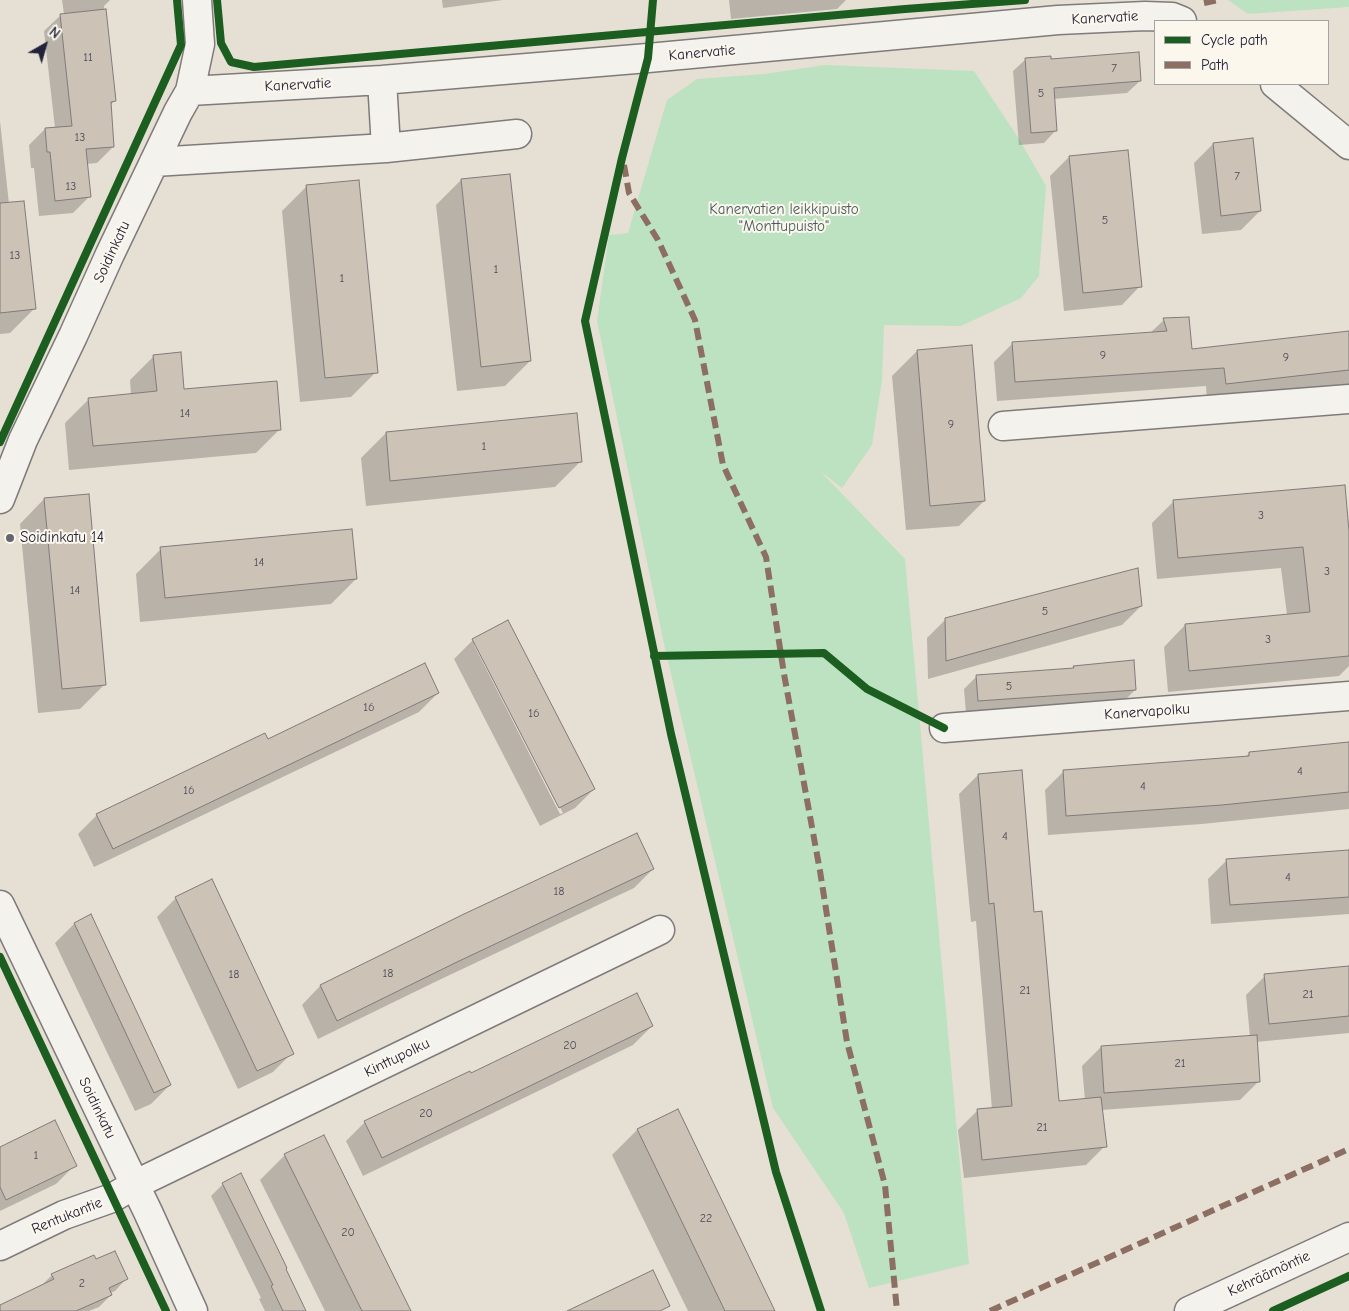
<!DOCTYPE html>
<meta charset="utf-8">
<style>
body{margin:0}
#map{position:relative;width:1349px;height:1311px;overflow:hidden;background:#e6dfd4;font-family:"Comic Neue",sans-serif}
canvas{display:block}
.legend{position:absolute;left:1154px;top:20px;width:175px;height:65px;box-sizing:border-box;background:#fbf7ec;border:1px solid #a4a2a5;margin:0;padding:6px 9px;list-style:none;font-size:15px;color:#22223b}
.legend li{display:flex;align-items:center;gap:10px;height:25px}
.legend b{width:25px;border:1px solid #a4a2a5}
.north{position:absolute;left:20px;top:20px;width:50px;height:50px;-webkit-text-stroke:4px #fbf7ec;paint-order:stroke;rotate:38deg;font-size:14px;font-weight:700;line-height:20px;text-align:center;color:#22223b}
.north::after{content:'';display:block;margin:auto;width:18px;height:22px;background:#22223b;clip-path:polygon(50% 0,100% 100%,50% 72%,0 100%)}
</style>
<div id="map">
<canvas width="1349" height="1311"></canvas>
<ul class="legend">
<li><b style="height:6px;background:#1b5e20"></b>Cycle path</li>
<li><b style="height:6px;background:#8d6e63"></b>Path</li>
</ul>
<div class="north">N</div>
</div>
<script>
const ctx = document.querySelector('canvas').getContext('2d');
ctx.lineJoin = 'round';
function fill(path, color) { ctx.fillStyle = color; ctx.fill(path, 'evenodd'); }
const shape = rows => new Path2D(rows.map(r => 'M' + r).join(''));
function strokePath(path, color, width, dash) { ctx.strokeStyle = color; ctx.lineWidth = width; ctx.lineCap = dash ? 'butt' : 'round'; ctx.setLineDash(dash || []); ctx.stroke(path); }
function write(font, color, halo, rows, align = 'center') {
  ctx.font = font + ' "Comic Neue",sans-serif'; ctx.lineWidth = 4; ctx.setLineDash([]); ctx.textBaseline = 'middle'; ctx.strokeStyle = halo; ctx.fillStyle = color; for (const [text, x, y, turn = 0] of rows) {
    ctx.save(); ctx.translate(x, y); ctx.rotate((+turn || 0) * Math.PI / 180); ctx.textAlign = isNaN(turn) ? turn : align; if (halo) ctx.strokeText(text, 0, 0); ctx.fillText(text, 0, 0); ctx.restore();
  }
}
const green = shape([
 [1228,0,1349,0,1349,7,1248,14],
 [825,65,974,71,1019,139,1046,186,1039,276,1021,298,961,326,884,325,882,380,872,445,842,488,820,471,905,559,969,1264,869,1288,844,1213,773,1108,664,644,597,321,609,235,628,233,667,100,697,79,764,74]
]);
const shadow = shape([
 [62,0,110,0,104,6,114,101,110,106,113,147,97,163,86,164,89,197,73,213,39,216,34,168,31,168,29,145,45,129,55,128,44,31,61,15,64,14],
 [442,0,503,0,443,8],
 [729,0,846,0,837,9,731,19],
 [1026,59,1050,60,1140,81,1127,93,1053,99,1056,130,1044,143,1019,145,1013,71],
 [0,121,9,204,35,308,10,333,0,334],
 [1252,140,1260,211,1241,230,1202,234,1194,163,1213,144],
 [1069,157,1140,286,1122,305,1064,311,1050,176],
 [461,180,530,361,505,386,457,391,436,205],
 [307,186,376,372,351,397,300,402,282,211],
 [1164,320,1191,350,1349,333,1349,386,1207,402,1206,386,997,401,994,362,1013,343,1150,333],
 [917,351,984,501,959,526,906,530,892,376],
 [154,356,183,390,280,429,256,453,69,470,65,423,89,399,131,395,130,380],
 [575,414,580,462,555,487,366,506,361,458,386,433],
 [44,499,105,684,80,709,38,713,20,524],
 [1174,501,1349,546,1349,666,1339,676,1168,692,1164,647,1185,625,1287,615,1281,568,1157,579,1152,523],
 [161,549,356,579,331,604,140,622,136,574],
 [1141,606,1122,625,928,679,927,638,946,619],
 [473,640,594,789,575,808,540,826,454,659],
 [474,645,477,645,563,813,560,814],
 [1074,667,1135,690,1123,702,966,713,964,689,976,677,1072,669],
 [438,693,419,712,94,867,78,834,97,815,267,741],
 [1349,743,1349,809,1202,824,1048,835,1045,790,1064,771,1245,758,1249,753],
 [978,775,1033,913,1057,1102,1085,1100,1082,1066,1101,1047,1250,1037,1246,995,1265,976,1349,967,1349,1033,1256,1042,1259,1081,1240,1100,1101,1110,1105,1146,1086,1165,964,1178,958,1130,977,1111,992,1109,976,921,971,922,959,794],
 [1349,851,1349,914,1211,924,1208,879,1227,860],
 [653,869,634,888,437,981,318,1039,302,1005,320,986,465,915],
 [176,898,292,1053,273,1072,238,1089,157,917],
 [91,916,170,1085,151,1104,135,1111,55,943,74,924],
 [652,1026,633,1045,363,1176,346,1141,365,1122,470,1075],
 [637,1130,771,1311,688,1311,612,1155],
 [0,1148,75,1165,56,1184,0,1211],
 [285,1155,410,1311,325,1311,260,1180],
 [223,1184,285,1269,304,1311,265,1311,259,1299,261,1298,211,1196],
 [96,1261,126,1279,115,1291,110,1293,111,1295,99,1307,89,1311,0,1311,0,1306,40,1287,52,1275]
]);
const building = shape([
 [106,9,116,101,111,102,114,147,86,149,91,197,55,201,50,152,47,152,45,128,72,126,60,14,106,9],
 [1139,52,1141,81,1054,88,1057,131,1031,133,1025,58,1051,56,1051,59,1139,52],
 [1253,138,1261,211,1221,216,1213,143,1253,138],
 [1128,150,1142,287,1083,293,1069,156,1128,150],
 [510,174,531,361,481,367,461,179,510,174],
 [359,180,378,373,325,378,306,185,359,180],
 [24,201,36,309,0,313,0,203,24,201],
 [1189,317,1192,349,1349,331,1349,370,1226,384,1224,368,1015,382,1012,342,1167,331,1163,318,1189,317],
 [972,345,985,501,930,506,917,350,972,345],
 [181,352,184,389,277,381,281,430,93,446,88,398,157,391,153,355,181,352],
 [577,413,582,462,390,481,386,432,577,413],
 [1345,485,1349,531,1349,656,1189,671,1185,624,1310,612,1303,547,1178,558,1173,500,1345,485],
 [89,494,106,685,62,689,44,498,89,494],
 [352,529,357,579,165,598,160,547,352,529],
 [1138,568,1142,606,946,661,945,618,1138,568],
 [508,620,595,789,559,808,472,639,508,620],
 [1134,660,1136,690,978,701,976,675,1074,668,1073,666,1134,660],
 [425,663,439,693,113,849,96,814,265,733,268,739,425,663],
 [1349,742,1349,792,1222,805,1066,816,1063,770,1249,756,1249,752,1349,742],
 [1022,770,1034,912,1042,911,1059,1101,1101,1097,1107,1147,982,1160,977,1109,1012,1106,994,903,989,904,978,774,1022,770],
 [637,833,654,869,457,962,337,1021,320,985,464,914,637,833],
 [1349,850,1349,897,1230,905,1226,859,1349,850],
 [212,879,294,1054,257,1071,175,897,212,879],
 [91,914,171,1085,154,1093,74,923,91,914],
 [1349,966,1349,1016,1269,1024,1264,974,1349,966],
 [637,993,653,1026,382,1158,364,1121,470,1071,471,1073,637,993],
 [1257,1035,1260,1082,1104,1093,1101,1046,1257,1035],
 [678,1109,775,1311,725,1311,637,1129,678,1109],
 [55,1120,77,1166,6,1200,0,1187,0,1147,55,1120],
 [324,1135,411,1311,362,1311,284,1154,324,1135],
 [241,1173,287,1268,286,1269,306,1311,283,1311,271,1286,273,1285,222,1183,241,1173],
 [115,1251,128,1279,109,1288,112,1295,76,1311,0,1311,0,1305,54,1279,51,1274,94,1255,96,1259,115,1251],
 [653,1270,670,1306,660,1311,567,1311,653,1270]
]);
const minor = shape([
 [382,80,386,148],
 [1275,84,1349,145],
 [190,91,382,80,648,58,1058,20,1145,16,1172,17,1182,21],
 [154,162,386,148,517,134],
 [1003,426,1349,399],
 [0,499,23,440,73,336,110,254,178,112,190,91,200,44,197,0],
 [944,728,1349,696],
 [0,905,148,1212,193,1311],
 [0,1246,64,1215,112,1198,134,1185,660,930],
 [1189,1311,1349,1237]
]);
const quiet = shape([
 [1204,3,1219,0],
 [624,165,629,193,658,240,695,320,723,465,766,557,784,674,820,871,847,1042,885,1185,897,1311],
 [990,1311,1349,1149]
]);
const cycleway = shape([
 [217,0,221,43,231,62,254,67,905,9,1025,0],
 [653,0,648,58,622,158,585,321,671,734,776,1172,821,1311],
 [0,442,181,45,177,0],
 [654,656,824,653,867,689,944,728],
 [0,957,166,1311],
 [1273,1311,1349,1276]
]);
const markers = [
 [10,538,5,"#676471"]
];
const numberNames = [
 ["11",88,58],
 ["7",1114,69],
 ["5",1041,94],
 ["13",80,138],
 ["7",1237,177],
 ["13",71,187],
 ["5",1105,221],
 ["13",15,256],
 ["1",496,270],
 ["1",342,279],
 ["9",1103,356],
 ["9",1286,358],
 ["14",185,414],
 ["9",951,425],
 ["1",484,447],
 ["3",1261,516],
 ["14",259,563],
 ["3",1327,572],
 ["14",75,591],
 ["5",1045,612],
 ["3",1268,640],
 ["5",1009,687],
 ["16",369,708],
 ["16",534,714],
 ["4",1300,772],
 ["4",1143,787],
 ["16",189,791],
 ["4",1005,837],
 ["4",1288,878],
 ["18",559,892],
 ["18",388,974],
 ["18",234,975],
 ["21",1025,991],
 ["21",1308,995],
 ["20",570,1046],
 ["21",1180,1064],
 ["20",426,1114],
 ["21",1042,1128],
 ["1",36,1156],
 ["22",706,1219],
 ["20",348,1233],
 ["2",82,1284]
];
const streetNames = [
 ["Kanervatie",1105,18,-3],
 ["Kanervatie",702,53,-5],
 ["Kanervatie",298,85,-3],
 ["Soidinkatu",112,252,-65],
 ["Kanervapolku",1147,712,-4],
 ["Kinttupolku",397,1058,-26],
 ["Soidinkatu",97,1108,64],
 ["Rentukantie",67,1216,-22],
 ["Kehräämöntie",1269,1274,-25]
];
const parkNames = [
 ["Kanervatien leikkipuisto",784,210],
 ["\"Monttupuisto\"",784,227]
];
const poiNames = [
 ["Soidinkatu 14",20,538]
];
fill(green, '#bde2c1');
fill(shadow, '#0003');
fill(building, '#ccc2b5');
strokePath(building, '#7f7b7b', 1);
strokePath(minor, '#7f7b7b', 31);
strokePath(minor, '#f4f2ed', 28);
strokePath(quiet, '#8d6e63', 6, [12, 6]);
strokePath(cycleway, '#1b5e20', 8);
for (const [x, y, r, color] of markers) { const dot = new Path2D(); dot.arc(x, y, r, 0, 2 * Math.PI); ctx.fillStyle = color; ctx.fill(dot); strokePath(dot, '#fbf7ec', 2); }
write('12px', '#4c4a5a', null, numberNames);
write('15px', '#22223b', '#fbf7ec', streetNames);
write('15px', '#475c5f', '#fbf7ec', parkNames);
write('15px', '#22223b', '#fbf7ec', poiNames, 'left');
</script>
